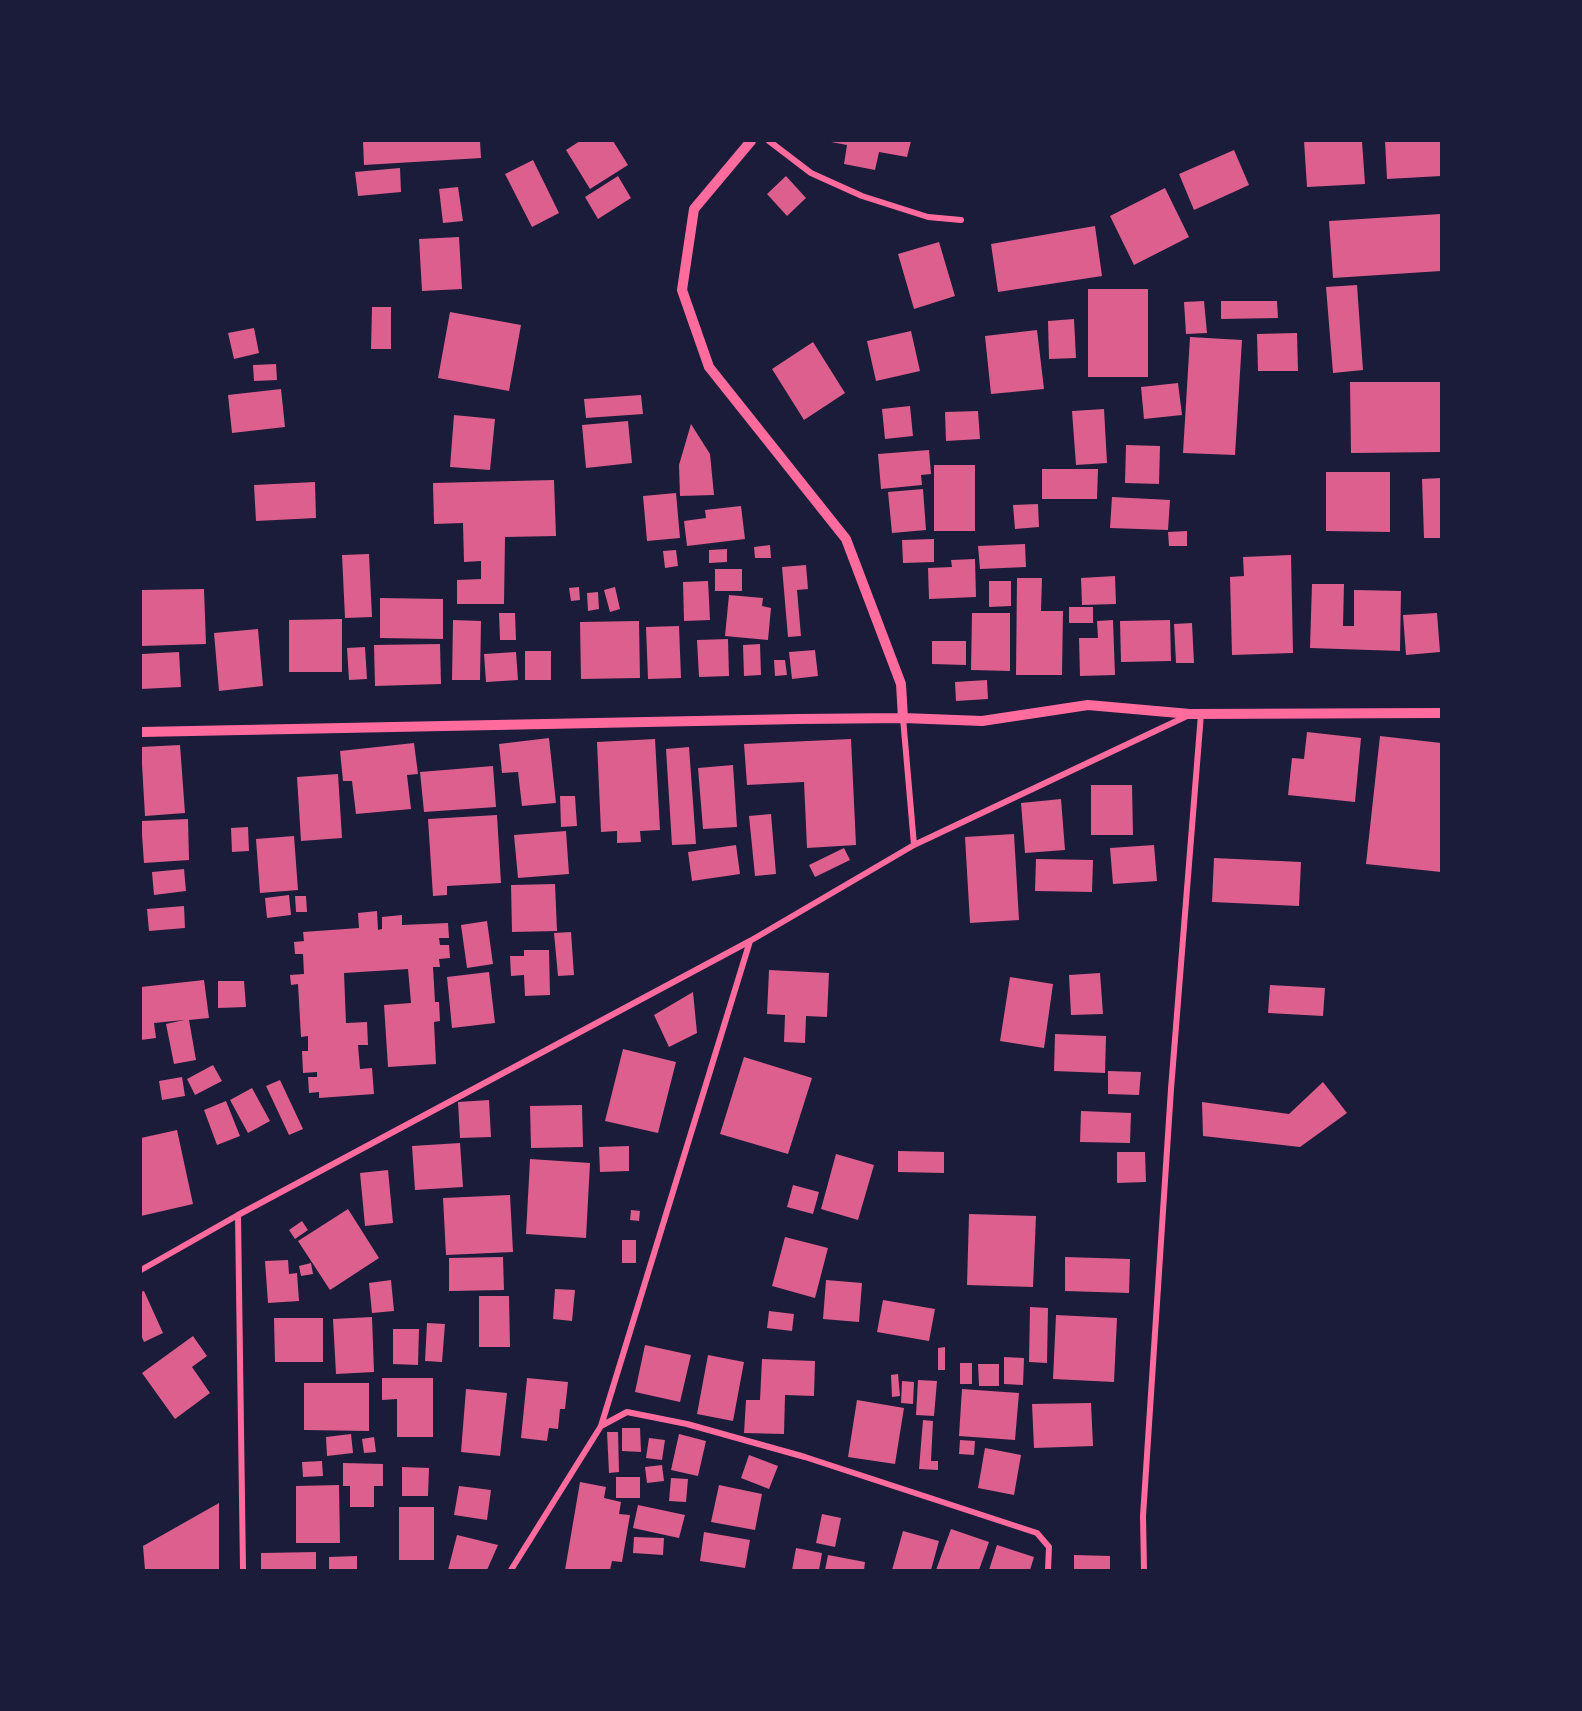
<!DOCTYPE html>
<style>
body{margin:0}
#map{position:relative;width:1582px;height:1711px;overflow:hidden;background:#1b1b3a;font-family:Karla,sans-serif}
canvas{display:block}
.frame{position:absolute;inset:0;border:142px solid #1b1b3a;pointer-events:none}
</style>
<div id="map">
<canvas width="1582" height="1711"></canvas>
<div class="frame"></div>
</div>
<script>
const ctx = document.querySelector('canvas').getContext('2d');
ctx.lineJoin = 'round';
function fill(path, color) { ctx.fillStyle = color; ctx.fill(path, 'evenodd'); }
const shape = rows => new Path2D(rows.map(r => 'M' + r).join(''));
function strokePath(path, color, width, dash) { ctx.strokeStyle = color; ctx.lineWidth = width; ctx.lineCap = dash ? 'butt' : 'round'; ctx.setLineDash(dash || []); ctx.stroke(path); }
const building = shape([
 [363,141,480,141,481,158,364,165],
 [580,141,613,141,628,165,590,189,566,150],
 [911,141,907,157,879,152,875,170,844,164,847,145,831,142],
 [1304,141,1362,141,1365,184,1307,187],
 [1385,141,1440,141,1441,176,1387,179],
 [1234,150,1249,185,1194,210,1179,174],
 [533,160,559,213,532,227,505,174],
 [400,168,401,192,358,196,355,172],
 [618,176,631,198,598,219,585,197],
 [786,176,806,198,787,216,767,194],
 [458,187,463,221,443,223,439,189],
 [1165,188,1189,237,1134,265,1110,216],
 [1441,214,1441,271,1333,278,1329,221],
 [1095,226,1102,276,998,292,991,244],
 [459,237,462,289,422,291,419,239],
 [939,242,955,296,914,309,898,254],
 [1357,285,1363,370,1333,373,1326,287],
 [1088,289,1148,289,1148,377,1088,377],
 [1204,301,1207,333,1186,334,1184,302],
 [1221,301,1277,301,1278,318,1221,319],
 [372,307,391,307,391,349,371,349],
 [450,312,521,325,509,391,438,378],
 [1074,319,1076,358,1049,359,1048,321],
 [254,328,259,353,234,359,228,333],
 [1037,330,1044,389,991,394,985,336],
 [911,331,920,371,876,381,867,341],
 [1297,333,1298,371,1258,371,1257,334],
 [1190,337,1242,340,1235,455,1183,453],
 [813,342,845,393,804,420,772,369],
 [276,364,277,380,254,381,253,365],
 [1350,382,1441,382,1441,452,1351,453],
 [1178,383,1182,415,1144,419,1141,387],
 [281,389,285,427,232,433,228,395],
 [641,395,643,414,586,418,584,399],
 [910,406,913,436,885,439,882,409],
 [1104,409,1107,463,1076,465,1072,411],
 [978,411,980,439,946,441,945,412],
 [454,415,495,419,490,470,450,467],
 [628,421,632,463,586,468,582,425],
 [691,424,710,454,714,495,680,496,679,465],
 [1126,445,1160,446,1159,484,1125,483],
 [929,450,931,474,921,475,922,485,881,489,878,454],
 [934,465,975,465,975,531,934,531],
 [1042,469,1098,469,1097,499,1042,499],
 [1326,472,1390,472,1390,532,1326,531],
 [1441,478,1441,538,1424,538,1422,479],
 [554,480,556,536,505,537,504,604,457,604,457,580,481,579,481,561,464,562,463,523,434,524,433,483],
 [315,482,316,518,256,521,254,485],
 [923,489,926,530,892,533,888,492],
 [676,493,680,538,647,541,643,496],
 [1112,497,1170,500,1168,530,1110,528],
 [1038,504,1039,527,1015,529,1013,505],
 [741,506,745,539,687,546,684,521,706,518,705,510],
 [1187,531,1187,546,1169,546,1168,532],
 [934,539,934,562,903,563,902,540],
 [1025,544,1026,567,980,569,978,546],
 [770,545,771,558,755,558,754,547],
 [727,549,727,562,709,563,709,550],
 [676,550,678,566,665,568,663,551],
 [369,554,372,617,345,618,342,555],
 [1291,555,1293,653,1232,655,1230,577,1244,576,1243,557],
 [975,559,976,597,929,599,928,568,952,567,951,560],
 [806,565,808,589,797,590,801,636,788,637,782,567],
 [715,569,742,569,742,591,715,591],
 [1115,576,1116,604,1082,605,1081,578],
 [1017,578,1042,578,1041,611,1063,611,1062,675,1016,675],
 [708,581,710,620,684,621,683,582],
 [989,581,1011,581,1011,606,989,607],
 [1312,584,1344,584,1343,626,1354,626,1354,590,1401,591,1400,651,1310,648],
 [579,587,580,600,571,601,569,588],
 [615,587,620,609,610,612,604,590],
 [204,589,206,644,141,646,141,590],
 [598,592,599,609,588,611,587,593],
 [729,595,763,598,762,606,771,608,768,640,725,636],
 [380,598,443,599,443,639,380,638],
 [1069,607,1093,607,1093,623,1069,623],
 [499,613,515,613,516,640,500,640],
 [972,613,1010,613,1010,671,971,670],
 [1437,613,1440,652,1406,655,1403,615],
 [342,619,342,672,289,672,289,620],
 [453,620,481,621,480,680,452,680],
 [1113,620,1115,675,1080,676,1079,638,1098,638,1097,621],
 [1170,620,1171,661,1121,662,1120,621],
 [639,621,640,678,581,679,580,622],
 [1192,623,1194,663,1176,663,1174,624],
 [679,626,681,678,648,679,646,627],
 [258,629,263,686,219,691,214,633],
 [728,639,729,676,699,677,697,640],
 [932,641,966,641,966,665,932,664],
 [440,644,441,684,375,686,374,645],
 [760,644,761,675,744,676,743,645],
 [365,647,367,679,349,680,347,648],
 [815,650,818,676,792,679,789,652],
 [525,651,551,651,551,680,525,680],
 [179,652,181,687,141,689,142,654],
 [516,652,518,680,486,682,484,654],
 [774,660,785,660,787,675,775,676],
 [987,680,988,699,956,701,955,682],
 [1307,732,1361,738,1355,802,1288,795,1292,758,1304,759],
 [1380,736,1441,743,1441,872,1366,864],
 [549,738,556,803,522,806,518,772,502,773,499,744],
 [655,739,660,830,640,831,641,842,617,843,617,831,601,832,597,742],
 [851,739,856,845,807,848,804,782,747,785,744,744],
 [414,743,418,774,407,775,411,809,356,814,352,781,343,781,340,751],
 [180,745,185,813,145,816,141,747],
 [689,747,696,844,672,845,666,749],
 [733,765,737,827,703,829,698,768],
 [493,766,496,807,424,812,420,772],
 [338,774,342,838,301,841,297,777],
 [1091,785,1132,785,1133,835,1091,835],
 [560,796,575,796,577,826,561,827],
 [1061,799,1065,850,1025,853,1021,803],
 [771,814,776,874,755,876,749,816],
 [497,815,501,883,447,886,447,895,433,896,428,819],
 [188,819,189,860,144,863,141,821],
 [248,827,249,851,232,852,231,828],
 [566,831,569,874,518,878,514,835],
 [1014,834,1019,920,970,923,965,837],
 [294,836,298,890,260,893,256,839],
 [736,845,740,874,692,881,688,852],
 [1154,845,1157,881,1113,884,1110,848],
 [844,848,850,860,815,877,809,865],
 [1214,858,1301,862,1299,906,1212,902],
 [1036,859,1093,860,1092,892,1035,891],
 [184,869,186,891,154,895,152,872],
 [555,884,557,931,512,932,511,885],
 [289,895,291,915,267,918,265,898],
 [295,896,306,896,307,912,296,912],
 [184,906,185,928,149,931,147,909],
 [377,911,378,930,382,929,382,917,402,915,402,925,448,923,449,938,439,938,440,945,449,945,450,958,439,959,440,967,433,967,435,1002,439,1002,440,1021,434,1022,436,1064,388,1067,384,1005,411,1003,408,969,344,973,346,1023,367,1022,368,1045,358,1045,360,1069,372,1068,374,1094,319,1098,319,1092,309,1093,308,1077,317,1077,317,1072,303,1073,302,1051,308,1051,308,1036,301,1037,298,984,291,985,290,975,304,974,303,954,295,954,294,942,304,941,303,932,359,928,358,913],
 [487,921,493,964,467,968,461,925],
 [571,932,574,975,558,976,554,933],
 [524,950,549,950,550,995,525,996,524,975,511,976,510,956,524,956],
 [769,970,829,973,827,1017,806,1016,805,1043,784,1042,785,1015,767,1014],
 [489,972,495,1023,452,1028,447,977],
 [1100,973,1103,1014,1071,1015,1069,975],
 [1010,977,1053,984,1044,1048,1000,1041],
 [204,980,209,1018,189,1020,196,1060,174,1064,166,1024,184,1020,154,1023,156,1038,141,1040,141,987],
 [218,981,244,981,246,1007,218,1008],
 [1270,985,1325,988,1323,1016,1268,1013],
 [693,992,697,1033,669,1047,654,1015],
 [1055,1034,1106,1036,1105,1073,1054,1071],
 [623,1049,676,1062,658,1133,605,1121],
 [744,1057,812,1078,788,1154,720,1134],
 [213,1065,222,1081,195,1095,187,1079],
 [1108,1071,1141,1072,1139,1095,1108,1094],
 [182,1077,185,1096,162,1100,159,1081],
 [280,1080,303,1129,289,1135,266,1086],
 [1323,1082,1347,1113,1300,1147,1203,1136,1202,1102,1289,1114],
 [252,1088,270,1121,248,1133,230,1100],
 [489,1100,491,1137,460,1138,458,1102],
 [226,1101,240,1136,217,1145,204,1110],
 [582,1105,583,1147,531,1148,530,1106],
 [1081,1111,1131,1113,1130,1143,1080,1142],
 [177,1130,193,1204,141,1216,141,1138],
 [460,1143,463,1187,415,1190,412,1146],
 [629,1146,629,1171,600,1172,599,1147],
 [898,1151,944,1152,944,1173,898,1172],
 [1117,1152,1145,1152,1146,1182,1117,1183],
 [836,1154,874,1165,858,1220,821,1209],
 [530,1159,590,1163,586,1238,526,1234],
 [388,1170,393,1223,365,1226,360,1173],
 [793,1185,819,1192,813,1214,787,1207],
 [510,1195,513,1252,446,1255,443,1198],
 [348,1209,379,1258,330,1290,298,1241],
 [631,1210,640,1211,639,1221,630,1220],
 [969,1214,1036,1216,1033,1287,967,1285],
 [302,1221,308,1230,295,1239,289,1230],
 [785,1237,828,1248,815,1298,772,1286],
 [622,1240,636,1240,636,1263,622,1263],
 [503,1257,504,1290,449,1291,449,1258],
 [1065,1257,1130,1259,1129,1293,1065,1291],
 [288,1260,289,1274,297,1273,299,1301,268,1303,265,1261],
 [311,1263,313,1274,301,1276,299,1266],
 [391,1280,394,1311,372,1313,369,1283],
 [826,1280,862,1283,859,1322,823,1319],
 [555,1289,575,1290,572,1321,553,1319],
 [144,1291,163,1333,144,1342,141,1335,141,1292],
 [479,1296,509,1296,510,1347,479,1347],
 [883,1300,935,1309,929,1341,877,1332],
 [1030,1307,1048,1308,1047,1363,1029,1362],
 [769,1311,794,1314,792,1331,767,1328],
 [1056,1315,1117,1318,1114,1382,1053,1379],
 [372,1317,374,1372,336,1374,333,1319],
 [274,1318,323,1318,323,1362,275,1362],
 [427,1323,445,1324,442,1362,425,1361],
 [393,1329,419,1329,418,1365,393,1364],
 [193,1336,207,1356,192,1367,210,1393,175,1419,142,1373],
 [645,1345,691,1355,680,1402,635,1392],
 [945,1347,945,1370,938,1370,938,1348],
 [708,1355,744,1362,733,1421,697,1414],
 [1004,1357,1024,1358,1023,1385,1004,1384],
 [762,1359,815,1361,814,1396,785,1395,784,1434,744,1433,746,1400,760,1400],
 [960,1363,972,1363,972,1384,960,1384],
 [978,1364,999,1364,999,1386,979,1386],
 [898,1374,900,1396,892,1397,891,1375],
 [382,1378,433,1378,433,1437,397,1437,397,1399,382,1400],
 [527,1378,568,1382,565,1409,560,1409,558,1429,549,1428,547,1441,521,1438],
 [918,1380,937,1381,934,1416,916,1415],
 [902,1381,914,1382,913,1404,901,1403],
 [304,1383,369,1383,369,1431,304,1430],
 [466,1389,507,1393,500,1456,461,1452],
 [962,1389,1019,1393,1015,1440,959,1436],
 [857,1400,904,1408,895,1464,848,1457],
 [1091,1403,1093,1446,1034,1448,1032,1404],
 [923,1420,933,1421,931,1461,938,1461,938,1470,919,1469],
 [622,1428,640,1428,641,1452,622,1451],
 [607,1432,618,1432,619,1472,609,1473],
 [351,1434,353,1453,327,1456,326,1437],
 [679,1434,706,1441,698,1476,671,1470],
 [374,1437,376,1452,364,1453,362,1439],
 [649,1438,665,1440,662,1460,646,1458],
 [960,1440,975,1441,974,1455,959,1454],
 [985,1448,1021,1455,1014,1495,978,1488],
 [749,1455,778,1466,769,1489,741,1478],
 [322,1461,323,1476,303,1477,302,1462],
 [343,1463,383,1464,383,1486,374,1486,374,1507,350,1507,350,1486,343,1486],
 [662,1465,664,1481,647,1483,645,1467],
 [402,1467,429,1468,428,1496,402,1496],
 [616,1477,640,1477,640,1498,616,1498],
 [671,1478,688,1479,686,1502,669,1501],
 [580,1482,606,1487,604,1498,621,1502,619,1514,630,1515,622,1562,612,1561,610,1570,565,1570],
 [339,1485,340,1543,296,1543,296,1486],
 [719,1485,762,1494,755,1530,711,1522],
 [459,1486,491,1490,487,1520,454,1515],
 [219,1503,219,1570,145,1570,143,1546],
 [638,1505,685,1515,679,1538,633,1528],
 [399,1507,434,1507,434,1560,399,1560],
 [822,1514,841,1518,835,1547,816,1543],
 [951,1529,989,1542,979,1570,936,1570],
 [903,1531,939,1541,931,1570,892,1570],
 [704,1532,750,1540,745,1568,700,1561],
 [457,1535,498,1545,487,1570,448,1570],
 [634,1537,664,1538,663,1555,633,1553],
 [997,1545,1034,1557,1030,1570,989,1570],
 [796,1548,822,1553,819,1570,792,1570],
 [316,1552,316,1570,261,1570,261,1553],
 [828,1555,865,1562,864,1570,825,1570],
 [1074,1555,1110,1556,1110,1570,1074,1570],
 [357,1556,357,1570,329,1570,329,1557]
]);
const minor = shape([
 [769,141,811,173,862,196,928,217,961,220],
 [903,718,914,845],
 [238,1215,243,1570],
 [141,1270,238,1215,750,941,914,845,1187,716],
 [601,1426,627,1412,687,1424,805,1457,1037,1533,1049,1547,1048,1570],
 [511,1570,601,1426,750,941],
 [1144,1570,1143,1516,1171,1089,1201,714]
]);
const tertiary = shape([
 [751,141,694,209,682,290,709,367,846,539,901,684,903,718],
 [141,732,798,719,903,718,982,721,1088,705,1190,714,1441,713]
]);
fill(building, '#dd5f8e');
strokePath(minor, '#ff6b9d', 6);
strokePath(tertiary, '#ff6b9d', 10);
</script>
